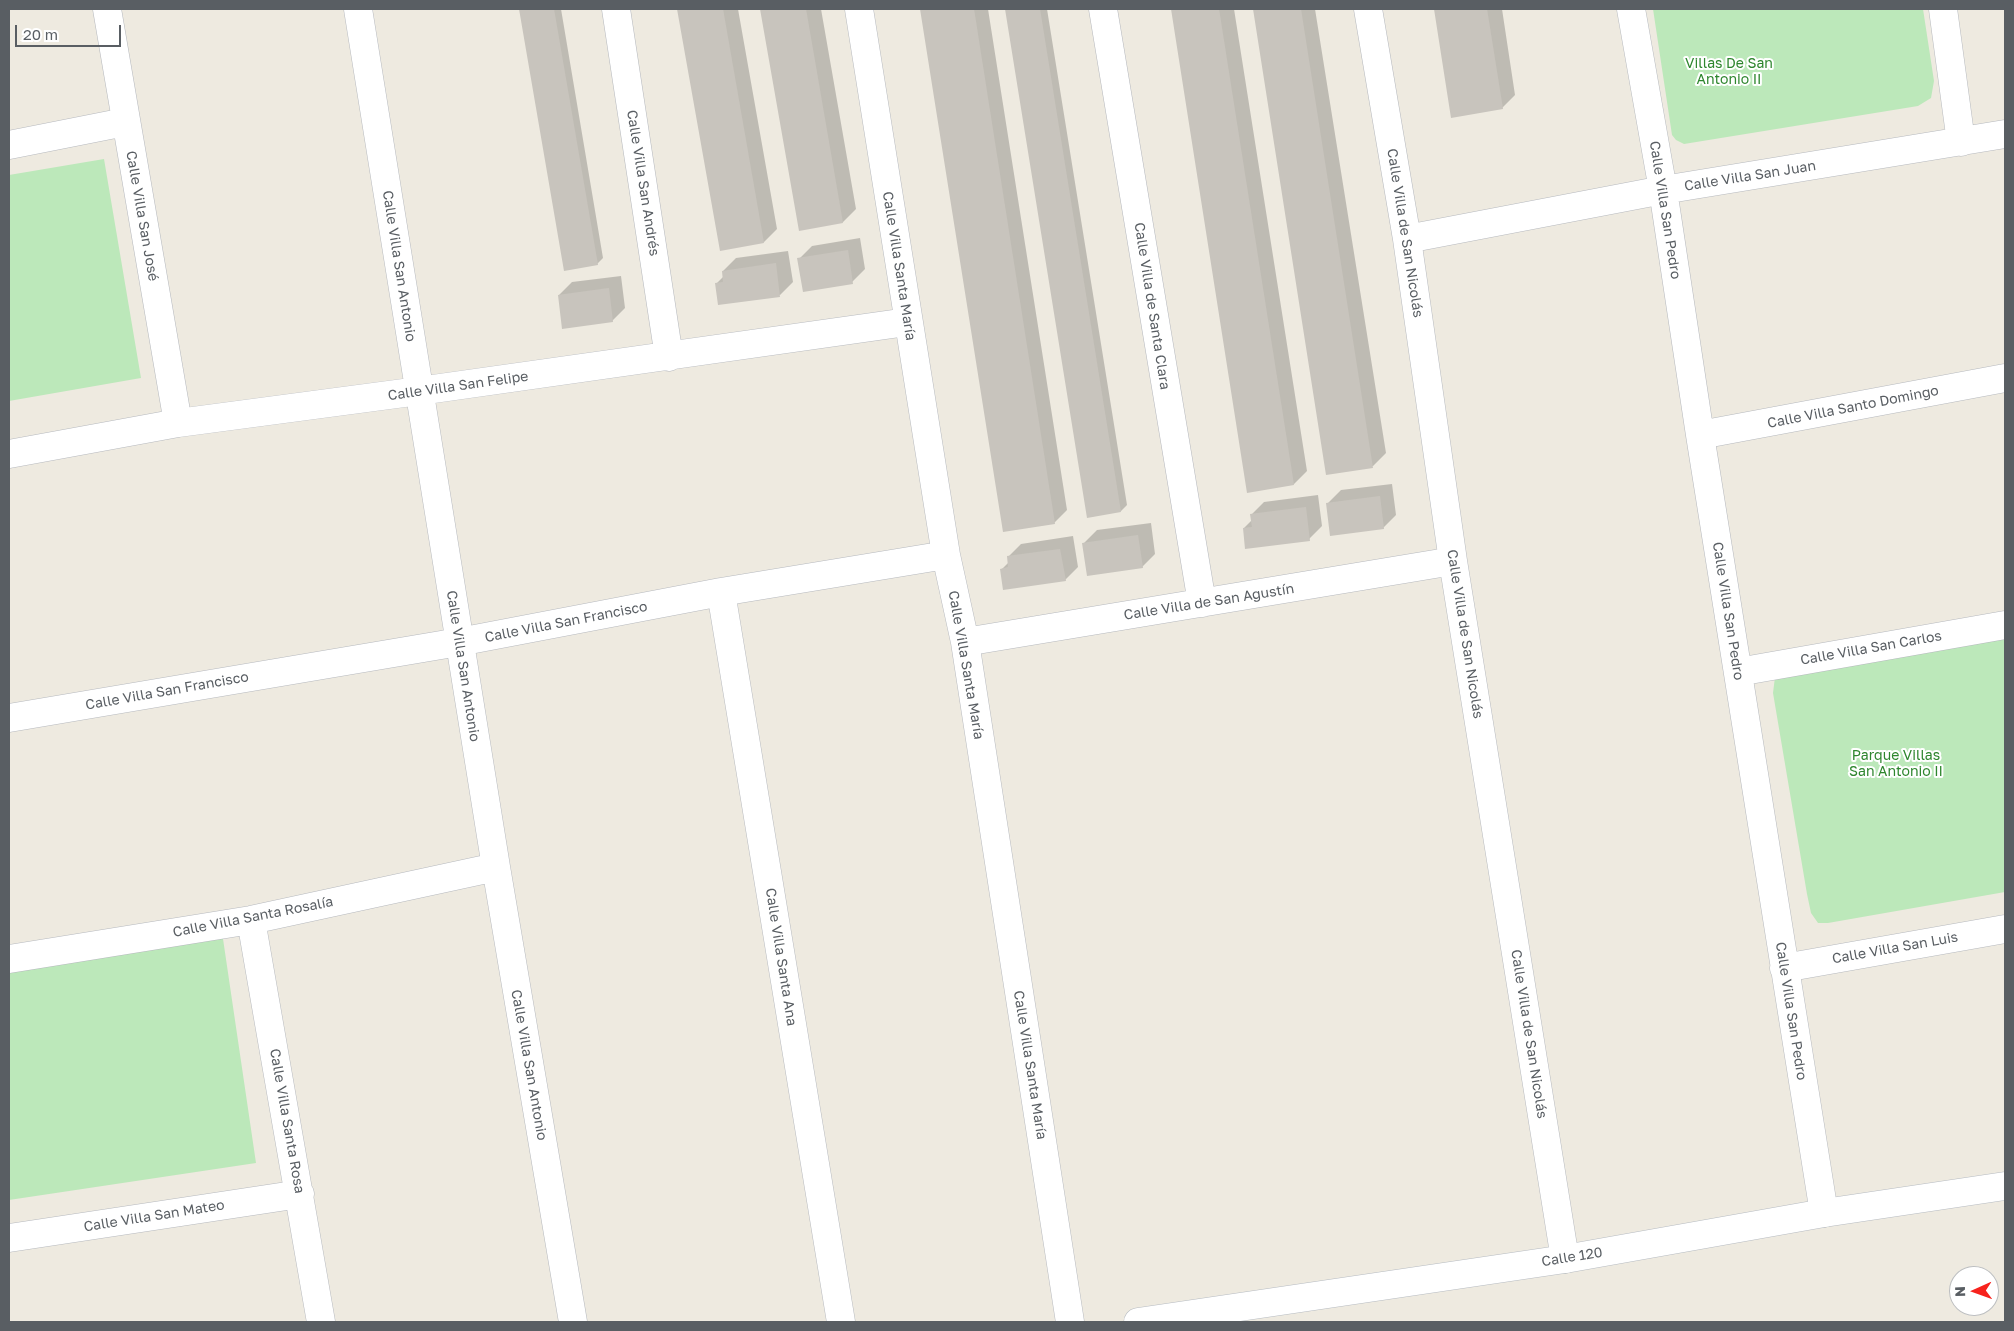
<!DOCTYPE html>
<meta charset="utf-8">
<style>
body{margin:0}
#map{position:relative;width:2014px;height:1331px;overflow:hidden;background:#eeeae0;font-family:"Golos Text",sans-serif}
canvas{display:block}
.frame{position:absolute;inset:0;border:10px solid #595e63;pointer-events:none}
.north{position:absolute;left:1949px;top:1266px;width:50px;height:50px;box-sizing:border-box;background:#fff;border:1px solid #bdbfc1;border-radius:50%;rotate:268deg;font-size:14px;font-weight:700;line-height:20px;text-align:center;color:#595e63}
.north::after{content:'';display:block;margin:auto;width:18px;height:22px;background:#f7231d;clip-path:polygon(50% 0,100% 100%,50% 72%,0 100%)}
.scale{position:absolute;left:15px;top:25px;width:106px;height:22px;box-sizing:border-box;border:2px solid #595e63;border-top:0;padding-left:6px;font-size:15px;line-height:18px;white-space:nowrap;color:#595e63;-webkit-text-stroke:4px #fff;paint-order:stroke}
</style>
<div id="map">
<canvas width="2014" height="1331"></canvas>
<div class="frame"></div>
<div class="north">N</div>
<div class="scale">20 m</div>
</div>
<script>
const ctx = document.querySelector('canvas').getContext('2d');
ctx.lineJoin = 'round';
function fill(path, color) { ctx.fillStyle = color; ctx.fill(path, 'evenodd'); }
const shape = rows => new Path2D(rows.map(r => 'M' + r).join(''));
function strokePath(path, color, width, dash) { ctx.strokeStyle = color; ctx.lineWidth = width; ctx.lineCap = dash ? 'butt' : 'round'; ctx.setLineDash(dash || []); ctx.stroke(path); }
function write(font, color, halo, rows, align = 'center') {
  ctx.font = font + ' "Golos Text",sans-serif'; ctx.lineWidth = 4; ctx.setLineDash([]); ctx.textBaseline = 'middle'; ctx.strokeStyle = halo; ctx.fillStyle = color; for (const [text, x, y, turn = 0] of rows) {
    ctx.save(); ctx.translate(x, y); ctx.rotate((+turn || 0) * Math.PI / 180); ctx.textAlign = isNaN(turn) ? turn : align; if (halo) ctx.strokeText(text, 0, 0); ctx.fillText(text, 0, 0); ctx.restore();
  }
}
const green = shape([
 [1653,9,1923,9,1934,81,1931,98,1918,106,1684,144,1676,140,1672,135],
 [104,159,141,378,9,401,9,175],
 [2005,636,2005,892,1828,923,1818,923,1811,913,1807,894,1773,693,1775,677],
 [222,932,256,1163,9,1200,9,964]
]);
const shadow = shape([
 [521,9,561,9,603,258,597,264,565,270],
 [679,9,738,9,777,229,764,242,721,250],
 [761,9,821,9,856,209,843,222,800,229],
 [922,9,988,9,1067,510,1054,523,1004,531],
 [1006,9,1047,9,1127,505,1121,511,1089,517],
 [1172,9,1234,9,1307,471,1294,484,1249,491],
 [1254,9,1315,9,1386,453,1373,466,1327,474],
 [1435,9,1502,9,1515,95,1502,108,1452,116],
 [860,238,865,269,852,282,799,259,812,246],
 [788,251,793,282,780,295,716,284,724,276,723,271,736,258],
 [621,276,625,308,612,321,559,295,572,282],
 [1392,484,1396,515,1383,528,1328,503,1341,490],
 [1318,495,1322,526,1309,539,1244,528,1252,520,1251,515,1264,502],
 [1151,523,1155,554,1142,567,1084,543,1097,530],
 [1073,536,1078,567,1065,580,1002,569,1009,562,1008,557,1021,544]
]);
const building = shape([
 [519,9,554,9,598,265,564,271],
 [677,9,723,9,764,243,720,251],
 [760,9,806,9,843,223,799,231],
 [920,9,974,9,1055,524,1003,532],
 [1005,9,1040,9,1121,512,1087,518],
 [1171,9,1219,9,1294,485,1247,493],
 [1253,9,1301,9,1373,468,1326,475],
 [1434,9,1487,9,1503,109,1451,118],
 [848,250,853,284,803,292,797,258],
 [776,263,780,297,718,305,715,283,723,282,722,271],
 [609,288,613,322,562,329,558,295],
 [1380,496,1384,529,1330,536,1326,503],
 [1306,507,1310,541,1245,549,1243,528,1252,527,1250,514],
 [1138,535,1143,568,1087,576,1082,543],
 [1060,549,1066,581,1003,590,1000,569,1008,567,1007,556]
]);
const street = shape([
 [107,9,178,423],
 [358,9,496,867,573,1322],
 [616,9,669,357],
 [859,9,946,555,965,642,1070,1322],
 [1103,9,1202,603],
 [1368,9,1407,239,1453,561,1565,1259],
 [1631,9,1663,190,1700,435,1824,1213],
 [1943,9,1961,142],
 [9,145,125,122],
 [1407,239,1663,190,2005,134],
 [1700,435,2005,378],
 [9,454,178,423,419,391,907,322],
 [721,592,841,1322],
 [965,642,1453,561],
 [1738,672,2005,625],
 [9,718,459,642,721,592,946,555],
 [251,920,321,1322],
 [9,959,251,920,496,867],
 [1784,968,2005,929],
 [9,1238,300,1194]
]);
const secondary = shape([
 [1138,1322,1565,1259,1824,1213,2005,1186]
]);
const parkNames = [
 ["Villas De San",1729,64],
 ["Antonio II",1729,80],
 ["Parque Villas",1896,756],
 ["San Antonio II",1896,772]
];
const streetNames = [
 ["Calle Villa San Juan",1750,176,-9],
 ["Calle Villa San Andrés",643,183,81],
 ["Calle Villa San Pedro",1665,210,81],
 ["Calle Villa San José",142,216,80],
 ["Calle Villa de San Nicolás",1405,233,81],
 ["Calle Villa San Antonio",399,266,81],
 ["Calle Villa Santa María",899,266,81],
 ["Calle Villa de Santa Clara",1152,306,81],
 ["Calle Villa San Felipe",458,386,-8],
 ["Calle Villa Santo Domingo",1853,407,-11],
 ["Calle Villa de San Agustín",1209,602,-9],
 ["Calle Villa San Pedro",1728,611,81],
 ["Calle Villa San Francisco",566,622,-11],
 ["Calle Villa de San Nicolás",1465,634,81],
 ["Calle Villa San Carlos",1871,648,-10],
 ["Calle Villa Santa María",966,665,80],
 ["Calle Villa San Antonio",463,666,81],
 ["Calle Villa San Francisco",167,691,-10],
 ["Calle Villa Santa Rosalía",253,917,-11],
 ["Calle Villa San Luis",1895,948,-10],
 ["Calle Villa Santa Ana",781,957,81],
 ["Calle Villa San Pedro",1791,1011,81],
 ["Calle Villa de San Nicolás",1529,1034,81],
 ["Calle Villa San Antonio",529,1065,80],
 ["Calle Villa Santa María",1030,1065,81],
 ["Calle Villa Santa Rosa",287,1121,80],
 ["Calle Villa San Mateo",154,1216,-9],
 ["Calle 120",1572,1257,-9]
];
fill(green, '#bce8ba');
fill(shadow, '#0003');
fill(building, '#c8c4bd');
strokePath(street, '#b6b9be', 29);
strokePath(secondary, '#b6bbc1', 29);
strokePath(street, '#fff', 28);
strokePath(secondary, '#fff', 28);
write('14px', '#2e862e', '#fff', parkNames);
write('14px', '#595e63', '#fff', streetNames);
</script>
